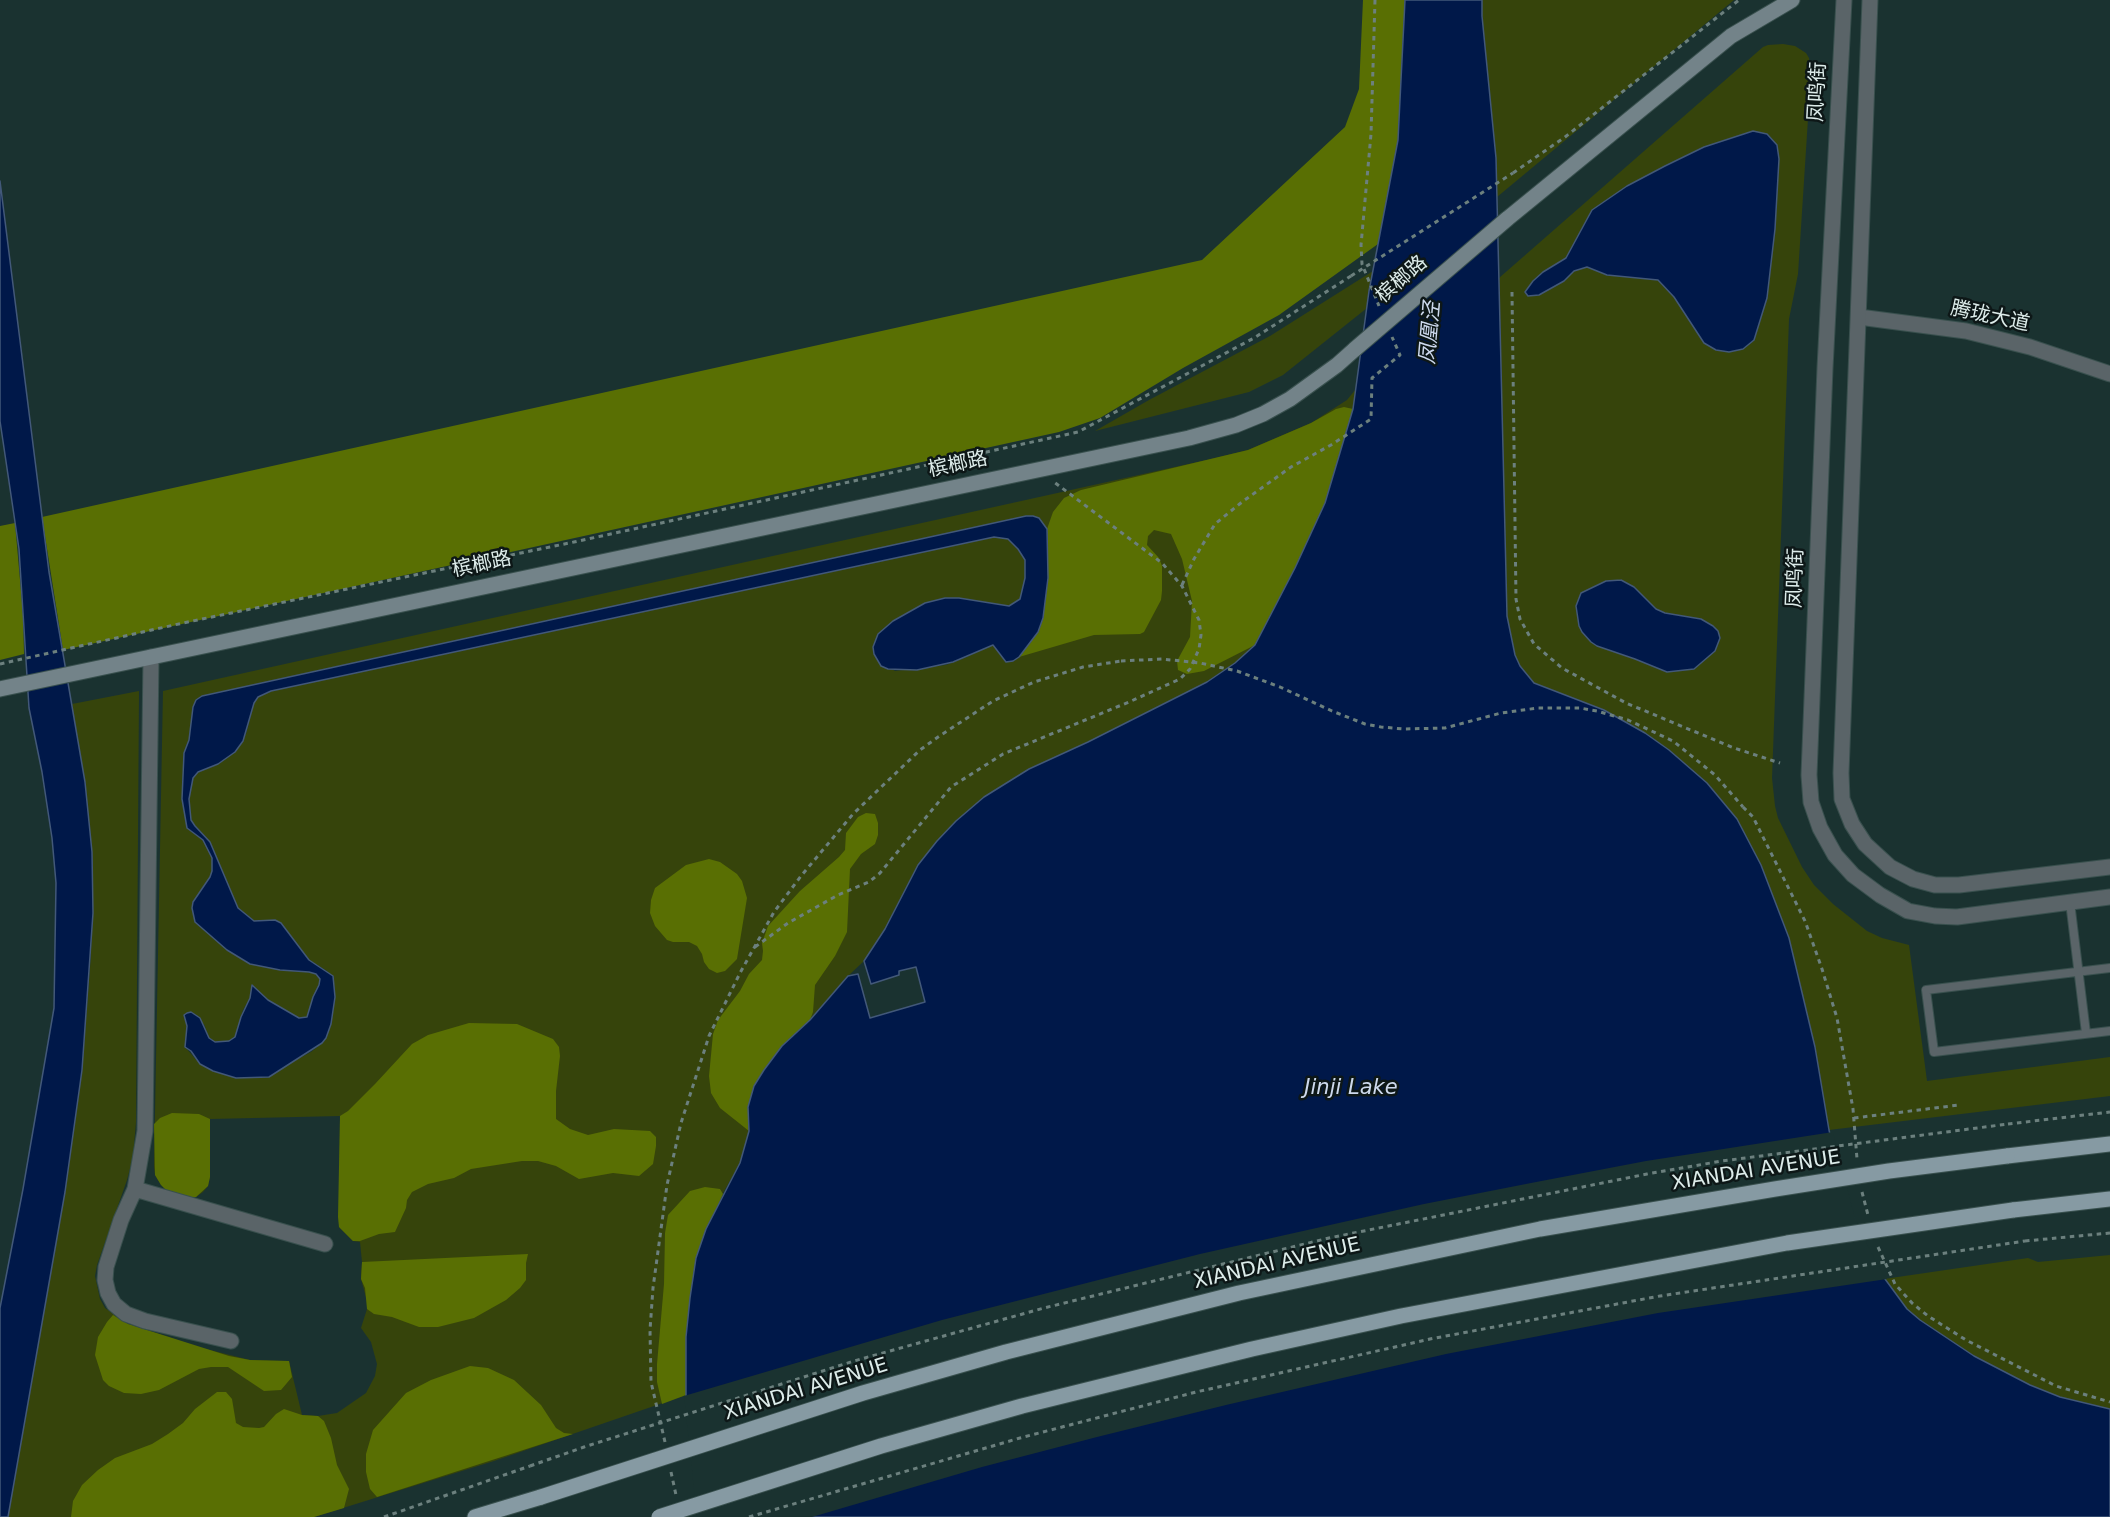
<!DOCTYPE html>
<meta charset="utf-8">
<style>
body{margin:0}
canvas{display:block;background:#1a3230}
</style>
<canvas width="2110" height="1517"></canvas>
<script>
const ctx = document.querySelector('canvas').getContext('2d');
ctx.lineJoin = 'round';
function fill(path, color) { ctx.fillStyle = color; ctx.fill(path, 'evenodd'); }
const shape = rows => new Path2D(rows.map(r => 'M' + r).join(''));
function strokePath(path, color, width, dash) { ctx.strokeStyle = color; ctx.lineWidth = width; ctx.lineCap = dash ? 'butt' : 'round'; ctx.setLineDash(dash || []); ctx.stroke(path); }
function write(font, color, halo, rows, align = 'center') {
  ctx.font = font + ' "DejaVu Sans","Noto Sans SC",sans-serif'; ctx.lineWidth = 5; ctx.setLineDash([]); ctx.textBaseline = 'middle'; ctx.strokeStyle = halo; ctx.fillStyle = color; for (const [text, x, y, turn = 0] of rows) {
    ctx.save(); ctx.translate(x, y); ctx.rotate((+turn || 0) * Math.PI / 180); ctx.textAlign = isNaN(turn) ? turn : align; if (halo) ctx.strokeText(text, 0, 0); ctx.fillText(text, 0, 0); ctx.restore();
  }
}
const green = shape([
 [1482,0,1734,0,1497,197,1496,158,1482,16],
 [1783,44,1795,46,1806,53,1809,58,1811,72,1798,274,1789,319,1772,778,1775,806,1778,818,1802,867,1814,885,1833,904,1867,931,1882,938,1909,945,1927,1081,2110,1057,2110,1096,1829,1130,1815,1047,1789,938,1761,865,1737,819,1707,783,1669,750,1645,733,1604,710,1534,683,1520,666,1515,655,1507,616,1499,278,1763,47,1768,45],
 [1373,271,1367,308,1283,375,1249,392,1095,431,1149,400,1270,336],
 [1356,389,1353,409,1255,645,1235,663,1207,682,1088,742,1029,769,984,797,956,821,918,865,885,929,864,961,848,976,810,1020,749,1131,740,1163,718,1202,686,1337,686,1395,494,1461,314,1517,8,1517,65,1192,82,1070,90,968,93,913,92,852,85,782,72,704,139,691,136,1122,133,1157,127,1180,97,1265,95,1276,100,1299,105,1308,128,1324,202,1348,250,1360,289,1361,302,1415,318,1416,337,1413,366,1393,375,1376,377,1364,371,1342,361,1328,367,1309,367,1301,361,1279,362,1262,360,1242,353,1241,339,1227,340,1116,210,1119,210,1177,208,1186,203,1192,196,1197,161,1185,155,1175,154,1166,163,691,1211,459,1248,450,1311,423,1347,400],
 [1026,516,1039,518,1006,662,993,644,986,646,967,657,946,665,895,671,877,660,873,647,893,621,931,601,959,598,1002,606,1015,604,1020,599,1022,593,1025,578,1025,561,1018,549,1008,539,994,537,271,691,258,697,254,703,246,734,235,752,218,764,198,772,193,778,189,799,191,820,195,826,210,842,238,908,254,921,275,920,281,923,309,960,327,971,335,997,331,1024,329,1031,322,1043,311,1052,286,1065,236,1078,213,1071,200,1064,185,1047,187,1026,204,1024,209,1038,215,1042,229,1041,235,1037,243,1010,250,998,250,992,258,990,268,1000,293,1015,299,1018,307,1017,313,997,319,985,320,979,316,974,309,971,280,970,250,964,227,950,195,922,192,909,193,902,210,877,212,871,212,858,203,840,187,828,182,799,186,746,189,740,193,707,202,696],
 [2110,1255,2110,1409,2060,1397,2030,1385,1974,1356,1920,1320,1907,1309,1884,1279,2028,1258,2038,1262]
]);
const forest = shape([
 [1363,0,1405,0,1398,140,1378,244,1279,315,1183,368,1100,418,1059,432,63,650,42,517,1202,260,1345,127,1359,89],
 [1344,407,1353,409,1325,503,1295,568,1255,645,1204,671,1187,674,1178,670,1177,661,1190,637,1192,601,1182,559,1171,534,1154,530,1148,536,1147,545,1159,558,1162,566,1162,591,1161,600,1144,632,1140,634,1094,635,1019,657,1038,632,1041,625,1048,571,1047,529,1053,512,1064,498,1081,490,1248,450,1311,423,1336,409],
 [15,523,23,614,24,654,0,660,0,526],
 [866,813,875,814,878,823,878,835,875,844,861,854,850,869,847,932,835,956,815,985,813,1012,810,1020,782,1046,748,1107,749,1131,720,1108,711,1093,709,1076,713,1034,718,1020,740,991,749,974,762,960,763,951,762,943,768,926,800,891,839,857,845,850,846,833,858,817],
 [709,859,720,862,737,874,742,881,747,898,737,959,725,971,717,973,709,969,704,962,702,954,697,946,689,942,673,942,667,940,655,926,650,913,651,900,655,888,686,865],
 [469,1023,517,1024,553,1039,559,1047,560,1056,556,1091,556,1119,570,1129,588,1135,614,1129,650,1131,656,1137,656,1146,653,1164,639,1176,613,1173,579,1179,556,1166,538,1161,522,1161,471,1169,454,1178,428,1184,412,1192,407,1200,406,1208,395,1232,379,1234,360,1241,353,1241,339,1227,338,1217,340,1116,348,1111,375,1084,412,1044,428,1035],
 [172,1113,199,1114,210,1119,210,1177,208,1186,196,1197,187,1198,168,1192,161,1185,155,1175,154,1124,160,1118],
 [705,1187,720,1189,723,1194,696,1258,686,1337,686,1395,662,1404,657,1382,657,1364,664,1284,665,1233,668,1215,690,1191],
 [528,1254,526,1263,526,1280,520,1288,506,1300,474,1318,438,1327,419,1327,392,1317,374,1314,367,1309,365,1288,361,1279,362,1262],
 [113,1315,128,1324,229,1356,250,1360,289,1361,292,1377,281,1390,264,1391,228,1367,211,1367,199,1369,159,1390,141,1394,124,1393,109,1386,103,1380,95,1355,98,1337,107,1322],
 [470,1366,488,1368,514,1380,541,1405,556,1428,564,1433,573,1434,377,1497,370,1489,366,1472,366,1454,373,1430,406,1393,431,1380],
 [217,1392,226,1392,232,1399,236,1423,243,1427,259,1428,264,1427,276,1414,284,1409,302,1415,318,1416,324,1421,331,1438,337,1465,349,1489,344,1508,314,1517,71,1517,73,1501,82,1485,98,1470,115,1458,152,1444,168,1434,183,1423,195,1409]
]);
const water = shape([
 [1405,0,1482,0,1482,16,1496,158,1507,616,1515,655,1520,666,1534,683,1604,710,1645,733,1669,750,1707,783,1737,819,1761,865,1789,938,1815,1047,1829,1130,1844,1196,1874,1264,1907,1309,1920,1320,1974,1356,2030,1385,2060,1397,2110,1409,2110,1517,700,1517,686,1395,686,1337,690,1298,696,1258,706,1229,740,1163,749,1131,748,1107,754,1086,764,1070,782,1046,810,1020,848,976,858,974,870,1018,925,1002,916,967,899,971,899,975,871,984,864,961,885,929,918,865,937,841,956,821,984,797,1029,769,1088,742,1207,682,1235,663,1255,645,1295,568,1325,503,1353,409,1369,291,1398,140,1405,0],
 [1753,131,1767,134,1777,145,1779,159,1775,229,1767,298,1754,340,1743,349,1729,352,1716,350,1704,343,1674,297,1658,280,1607,275,1587,267,1574,271,1564,281,1539,295,1528,296,1525,292,1533,281,1543,272,1566,258,1592,210,1627,186,1665,166,1704,147,1753,131],
 [0,181,49,572,85,782,92,852,93,913,82,1070,65,1192,8,1517,0,1517,0,1308,23,1189,54,1008,56,883,52,838,42,772,29,708,19,549,0,421,0,181],
 [1026,516,1033,516,1039,518,1047,529,1048,578,1043,618,1038,632,1019,657,1013,661,1006,662,993,645,953,662,917,670,888,669,881,666,874,654,873,647,878,634,893,621,925,603,945,598,959,598,1009,606,1020,599,1025,578,1025,560,1018,549,1008,539,994,537,271,691,258,697,254,703,243,741,235,752,218,764,198,772,193,778,189,799,191,820,195,826,210,842,238,908,254,921,275,920,281,923,309,960,333,976,335,997,331,1024,326,1038,322,1043,269,1077,236,1078,213,1071,200,1064,191,1051,185,1047,187,1026,184,1015,187,1013,191,1012,200,1018,209,1038,215,1042,229,1041,235,1037,241,1017,250,998,252,985,268,1000,299,1018,307,1017,313,997,319,985,320,979,316,974,309,972,280,970,250,964,227,950,195,922,192,908,193,902,210,877,212,871,212,858,203,840,187,828,182,799,184,753,189,740,193,707,196,700,202,696,1026,516],
 [1621,580,1634,587,1656,609,1665,613,1701,619,1713,626,1718,631,1720,638,1715,651,1694,669,1667,672,1635,659,1597,646,1591,642,1582,632,1579,626,1576,606,1581,593,1606,581,1621,580]
]);
const pier = shape([
 [1833,1132,1855,1218,1876,1262,1887,1279,1658,1313,1446,1354,1226,1405,1097,1437,982,1467,812,1517,697,1517,684,1396,942,1320,1200,1254,1424,1204,1531,1183,1646,1161]
]);
const path = shape([
 [1375,0,1371,134,1361,245,1362,264,1379,306],
 [1513,173,1565,137,1739,0],
 [1512,292,1516,599,1520,619,1534,644,1562,668,1626,703,1734,748,1780,763],
 [1182,585,1194,559,1215,524,1242,502,1291,467,1331,445,1371,419,1372,378,1400,355,1392,337],
 [0,664,183,623,574,542,1078,432,1254,338,1351,276],
 [1743,807,1753,817,1805,921,1822,969,1837,1018,1853,1109,1857,1159],
 [755,947,788,923,838,895,869,882,880,873,951,787,1003,754,1129,702,1180,679,1190,669,1199,649,1201,635,1199,620,1182,586,1162,563,1054,482],
 [1854,1118,1959,1105],
 [2008,1124,2110,1112],
 [1862,1192,1868,1215],
 [2025,1241,2110,1233],
 [1878,1247,1895,1284,1912,1303,1928,1316,1966,1340,2056,1386,2110,1402],
 [665,1442,651,1382,650,1330,653,1288,667,1185,681,1123,709,1036,740,973,774,912,801,876,853,814,920,750,938,737,993,701,1034,682,1083,667,1121,661],
 [671,1472,676,1495],
 [384,1517,530,1466]
]);
const service = shape([
 [2070,902,2086,1033],
 [2110,968,1926,990,1934,1052,2110,1031]
]);
const minor = shape([
 [1859,317,1966,331,2030,347,2110,374],
 [151,657,145,1131,135,1189,325,1244],
 [135,1189,121,1220,106,1267,105,1280,108,1293,114,1304,126,1314,145,1321,231,1341]
]);
const tertiary = shape([
 [1844,0,1825,368,1809,775,1811,802,1820,828,1835,855,1853,875,1880,895,1908,911,1935,916,1957,917,2110,897],
 [1870,0,1841,773,1842,799,1852,824,1865,844,1890,867,1913,879,1935,885,1959,885,2110,867]
]);
const secondary = shape([
 [1507,219,1731,36,1792,0],
 [0,689,1189,438,1236,425,1263,414,1290,399,1337,365,1355,349]
]);
const primary = shape([
 [2007,1156,2110,1144],
 [2013,1210,2110,1199],
 [475,1517,541,1497]
]);
const pathBridge = shape([
 [1351,276,1513,173],
 [1121,661,1162,659,1200,663,1237,671,1280,687,1332,711,1365,724,1381,727,1404,729,1445,728,1501,713,1538,708,1580,708,1597,711,1628,720,1673,741,1715,775,1743,807],
 [530,1466,584,1447,854,1361,1044,1308,1329,1238,1647,1174,1722,1161,2008,1124],
 [749,1517,1020,1438,1196,1392,1430,1339,1660,1296,2025,1241]
]);
const secondaryBridge = shape([
 [1355,349,1507,219]
]);
const primaryBridge = shape([
 [541,1497,863,1393,1006,1352,1239,1293,1540,1229,1775,1189,1889,1171,2007,1156],
 [659,1517,881,1446,1022,1406,1252,1349,1401,1316,1787,1243,2013,1210]
]);
const streetNames = [
 ["凤鸣街",1818,92,-87],
 ["槟榔路",1402,280,-41],
 ["腾珑大道",1990,317,12],
 ["槟榔路",958,465,-12],
 ["槟榔路",482,565,-12],
 ["凤鸣街",1796,578,-88],
 ["XIANDAI AVENUE",1756,1171,-9],
 ["XIANDAI AVENUE",1277,1264,-13],
 ["XIANDAI AVENUE",806,1390,-17]
];
const waterNames = [
 ["凤凰泾",1431,333,-85],
 ["Jinji Lake",1351,1089]
];
fill(green, '#36440b');
fill(forest, '#596f03');
fill(water, '#001849');
strokePath(water, '#425879', 1.5);
fill(pier, '#1a3230');
strokePath(service, '#39504e', 10);
strokePath(minor, '#39504e', 17);
strokePath(tertiary, '#39504e', 17);
strokePath(secondary, '#39504e', 17);
strokePath(primary, '#39504e', 17);
strokePath(path, '#6c807e', 3, [4.5, 4.5]);
strokePath(service, '#5a6468', 8);
strokePath(minor, '#5a6468', 15);
strokePath(tertiary, '#5a6468', 15);
strokePath(secondary, '#738389', 15);
strokePath(primary, '#869aa3', 15);
strokePath(secondaryBridge, '#39504e', 17, []);
strokePath(primaryBridge, '#39504e', 17, []);
strokePath(pathBridge, '#6c807e', 3, [4.5, 4.5]);
strokePath(secondaryBridge, '#738389', 15);
strokePath(primaryBridge, '#869aa3', 15);
write('20px', '#ddecea', '#0d1717', streetNames);
write('italic 21px', '#cdd9ed', '#0d1717', waterNames);
</script>
